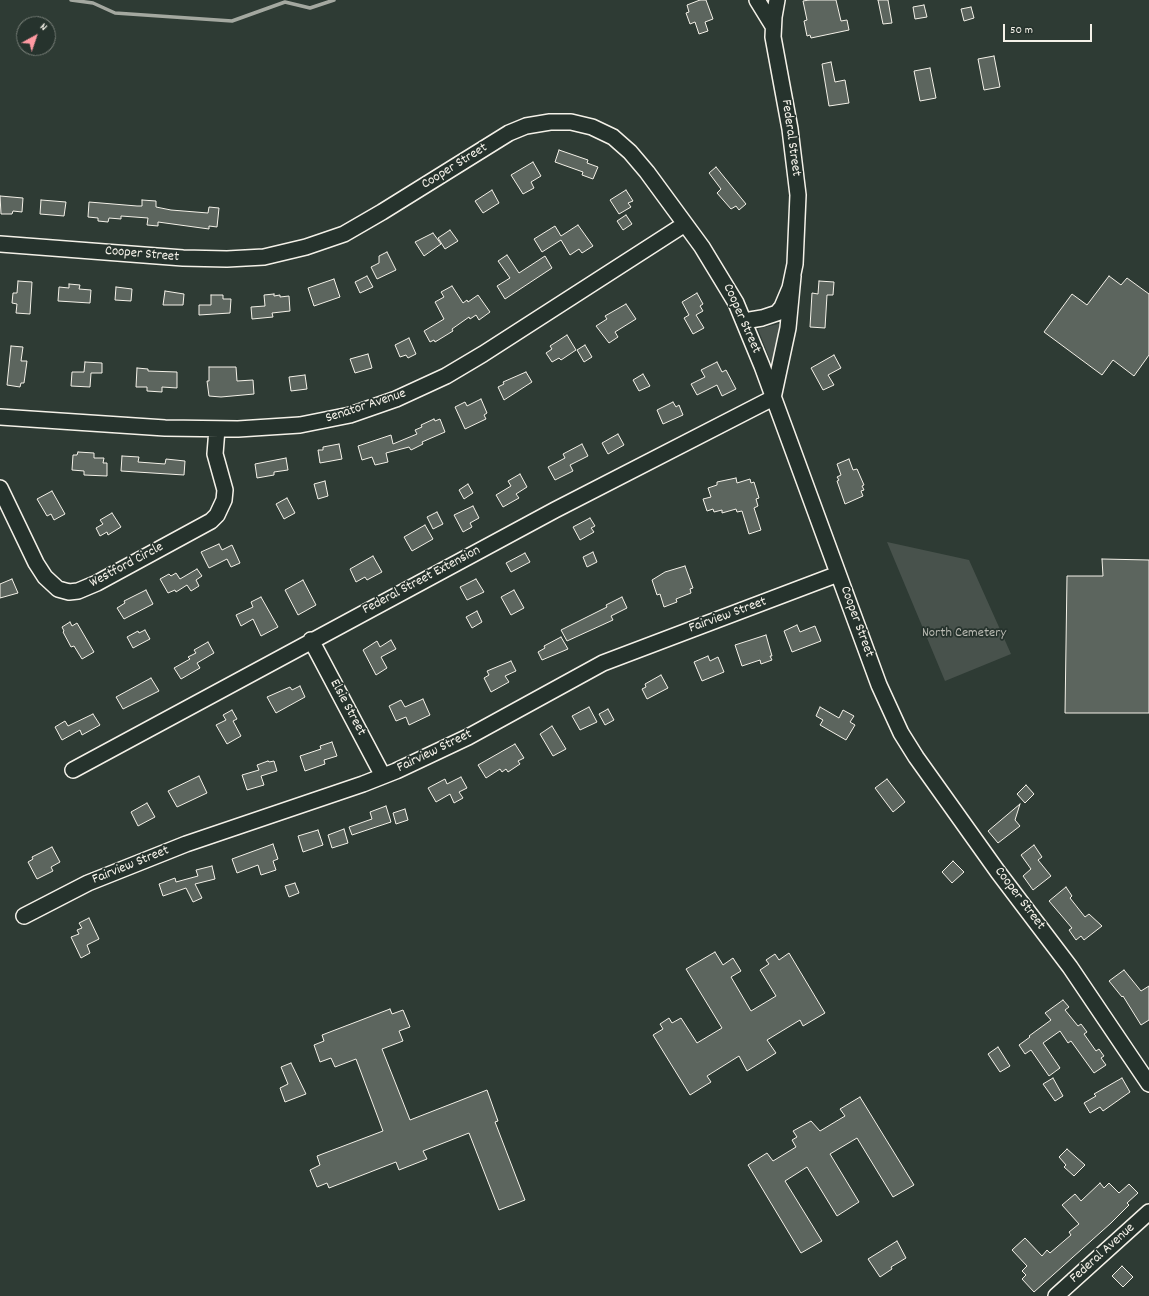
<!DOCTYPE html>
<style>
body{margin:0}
#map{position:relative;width:1149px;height:1296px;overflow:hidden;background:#2e3b34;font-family:Dekko,sans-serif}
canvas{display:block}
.north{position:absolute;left:16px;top:16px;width:40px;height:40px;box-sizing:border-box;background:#26332d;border:1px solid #787f78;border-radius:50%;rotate:40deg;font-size:11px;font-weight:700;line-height:16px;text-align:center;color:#f4f1e8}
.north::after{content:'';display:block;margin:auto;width:14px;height:18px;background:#ff9aa2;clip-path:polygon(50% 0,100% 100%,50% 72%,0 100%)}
.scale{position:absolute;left:1003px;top:24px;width:89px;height:18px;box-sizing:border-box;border:2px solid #f4f1e8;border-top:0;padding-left:5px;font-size:12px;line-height:14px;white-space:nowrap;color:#f4f1e8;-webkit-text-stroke:3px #26332d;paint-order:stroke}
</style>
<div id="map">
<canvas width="1149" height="1296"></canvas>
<div class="north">N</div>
<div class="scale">50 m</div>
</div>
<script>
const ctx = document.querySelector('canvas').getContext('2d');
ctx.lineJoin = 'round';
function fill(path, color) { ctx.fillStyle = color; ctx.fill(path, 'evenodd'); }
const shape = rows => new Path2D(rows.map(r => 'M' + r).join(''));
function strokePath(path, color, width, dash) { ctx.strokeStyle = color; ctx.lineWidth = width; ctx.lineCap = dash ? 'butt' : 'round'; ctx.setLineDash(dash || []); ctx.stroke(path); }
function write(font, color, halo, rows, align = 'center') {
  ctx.font = font + ' Dekko,sans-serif'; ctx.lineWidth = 3.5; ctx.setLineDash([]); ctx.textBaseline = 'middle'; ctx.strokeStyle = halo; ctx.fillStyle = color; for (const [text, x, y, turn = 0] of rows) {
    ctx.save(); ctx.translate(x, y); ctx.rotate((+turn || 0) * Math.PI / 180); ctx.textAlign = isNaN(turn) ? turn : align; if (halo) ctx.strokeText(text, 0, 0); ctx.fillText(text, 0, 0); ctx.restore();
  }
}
const green = shape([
 [782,323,774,370,758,329],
 [887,542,969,560,1011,654,945,681]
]);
const stream = shape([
 [71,0,93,3,115,13,232,21,285,2,310,8,334,0]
]);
const building = shape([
 [700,0,706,0,713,19,705,22,708,31,699,34,695,22,690,24,686,13,689,12,687,5,700,0],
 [809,0,836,0,841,21,847,20,849,30,811,38,810,35,807,36,804,21,807,20,803,1,809,0],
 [878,0,888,0,892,23,883,24,878,0],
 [924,5,927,17,915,19,913,7,924,5],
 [971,7,974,18,964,21,961,9,971,7],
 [994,56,1000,87,984,90,978,59,994,56],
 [831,62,835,82,845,80,849,103,829,106,822,64,831,62],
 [930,68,936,98,920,101,914,71,930,68],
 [559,150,588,160,587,163,598,167,593,179,582,175,583,172,555,162,559,150],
 [533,162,541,176,531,182,534,188,523,194,511,175,533,162],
 [716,167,746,204,739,210,736,206,731,209,717,193,721,189,709,173,716,167],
 [492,190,499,203,483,213,475,201,492,190],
 [626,190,633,201,628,203,631,207,619,214,610,200,626,190],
 [0,196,23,198,22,212,13,211,12,214,1,214,0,196],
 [41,200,66,202,64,216,40,214,41,200],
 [142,200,156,201,156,207,171,210,208,213,209,207,219,208,217,227,209,226,209,229,158,222,158,226,147,225,148,218,121,216,121,219,109,218,108,222,98,221,98,218,88,217,89,202,137,206,142,206,142,200],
 [626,215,632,224,623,230,617,221,626,215],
 [578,225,593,246,582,253,579,249,570,255,561,240,542,252,534,239,555,226,561,236,578,225],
 [450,230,458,241,445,249,438,238,450,230],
 [433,233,441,244,424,256,415,242,433,233],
 [387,252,396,270,377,279,371,267,379,263,379,256,387,252],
 [507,255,519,273,545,256,552,268,505,299,497,286,510,278,498,261,507,255],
 [367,276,373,287,360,293,355,282,367,276],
 [1109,276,1121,285,1127,278,1149,294,1149,355,1134,376,1113,360,1102,375,1044,332,1072,294,1087,305,1109,276],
 [334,279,340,297,314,306,308,288,334,279],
 [18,281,32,282,30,314,16,313,17,304,12,303,13,293,17,293,18,281],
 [819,281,834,282,833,295,827,295,825,328,810,327,812,293,818,294,819,281],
 [69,284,80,285,79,289,91,290,90,303,58,301,59,287,69,288,69,284],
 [452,286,463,303,467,300,468,302,478,295,490,312,479,320,476,315,470,319,469,317,452,329,453,331,435,342,434,340,430,342,424,331,444,319,435,302,444,297,441,292,452,286],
 [116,287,132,289,131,301,115,300,116,287],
 [165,291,184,294,183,305,163,305,165,291],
 [697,293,703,304,700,306,703,311,696,315,704,328,693,334,684,318,689,315,682,302,697,293],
 [274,294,274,296,280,295,280,297,289,296,290,311,272,313,273,317,252,319,251,307,265,306,264,295,274,294],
 [211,295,223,295,223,299,231,299,230,313,199,315,199,305,211,305,211,295],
 [626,304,636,319,615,332,618,337,609,343,596,326,607,319,605,316,626,304],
 [567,335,576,350,561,360,559,358,552,362,546,353,552,349,550,346,567,335],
 [409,338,416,354,408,358,406,355,400,357,395,345,409,338],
 [585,345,592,357,584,362,577,350,585,345],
 [11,346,23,347,21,361,27,361,24,383,21,383,20,387,7,385,11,346],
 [368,354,372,368,355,373,350,359,368,354],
 [834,355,841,368,828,375,834,385,823,390,811,368,834,355],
 [85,362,102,363,102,373,91,373,90,387,71,386,72,372,84,372,85,362],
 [717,362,722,372,726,370,736,389,722,396,717,385,697,395,691,384,705,377,701,370,717,362],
 [209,367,236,367,237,381,253,380,254,394,221,397,209,396,207,381,209,381,209,367],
 [137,368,148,369,148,371,177,372,177,388,162,387,162,392,147,391,147,387,136,387,137,368],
 [526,372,532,382,504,400,498,387,504,384,503,382,526,372],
 [643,374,650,386,639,391,633,380,643,374],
 [305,375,307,389,291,391,289,377,305,375],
 [481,399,487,413,484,415,486,419,465,429,455,407,465,402,467,406,481,399],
 [673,402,676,407,679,405,683,415,663,424,657,410,673,402],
 [434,419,435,421,440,419,445,432,422,442,423,444,411,450,409,447,386,453,388,462,375,465,372,457,362,460,358,446,391,435,393,444,417,434,415,430,422,427,421,425,434,419],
 [618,434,624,445,608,454,602,443,618,434],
 [339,444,342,459,320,463,318,450,323,450,323,447,339,444],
 [582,444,588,456,570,465,573,471,555,480,548,467,565,458,563,454,582,444],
 [78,452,94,453,94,458,104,458,103,463,107,463,107,476,84,475,84,471,72,470,73,455,77,455,78,452],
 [122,456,139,457,138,462,165,464,166,459,185,461,184,475,121,471,122,456],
 [286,458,288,470,274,472,274,475,257,478,255,464,286,458],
 [849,459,853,470,857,469,864,485,862,486,864,490,861,491,863,496,845,504,837,481,839,480,837,477,841,475,837,464,849,459],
 [520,474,527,487,516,494,519,498,503,507,496,495,511,486,508,481,520,474],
 [736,478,737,483,750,479,751,483,754,482,759,498,756,499,758,506,754,508,761,530,749,534,742,511,737,512,736,509,722,513,722,510,714,512,713,509,707,511,703,499,711,497,708,488,717,485,717,482,736,478],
 [325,481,328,496,318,499,314,484,325,481],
 [468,484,473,493,464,499,459,490,468,484],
 [52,491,65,514,54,520,51,514,47,516,37,499,52,491],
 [287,498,295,513,284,519,276,504,287,498],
 [473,506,479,518,470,523,472,527,463,532,454,515,473,506],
 [437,512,443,524,433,529,427,517,437,512],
 [112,513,121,527,108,535,107,532,100,536,96,528,103,524,100,520,112,513],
 [590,518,595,526,591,528,594,532,580,540,573,527,590,518],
 [425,525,433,539,412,551,404,537,425,525],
 [219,544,222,550,232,545,240,563,231,567,227,559,209,568,201,552,219,544],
 [593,552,597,562,587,567,583,557,593,552],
 [525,553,530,562,511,572,506,563,525,553],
 [373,556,382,572,367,580,365,577,356,582,350,569,373,556],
 [1102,559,1149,560,1149,713,1065,713,1067,576,1103,576,1102,559],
 [685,566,693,588,690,589,691,593,676,599,677,602,664,607,660,594,657,595,652,580,665,572,685,566],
 [197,569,202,576,196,580,199,586,191,591,187,585,176,592,175,590,168,593,160,579,169,574,171,576,176,573,180,579,197,569],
 [12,579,18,593,0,598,0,584,12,579],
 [476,579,484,592,467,600,460,587,476,579],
 [303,580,316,605,298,615,285,590,303,580],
 [146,590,153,604,124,619,117,608,125,603,124,601,146,590],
 [514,590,524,608,511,615,501,597,514,590],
 [261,597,278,627,261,636,253,619,241,626,236,615,253,607,251,602,261,597],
 [622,597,627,608,611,616,613,620,567,641,561,630,607,607,606,605,622,597],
 [477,611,482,622,472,628,466,617,477,611],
 [70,622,72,626,77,623,94,652,82,659,74,646,71,647,63,632,64,631,62,627,70,622],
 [797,625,800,632,815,626,821,641,792,652,784,631,797,625],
 [145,630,150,639,133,648,127,637,138,631,139,633,145,630],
 [766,635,772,656,770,656,772,660,761,664,760,660,742,666,735,645,766,635],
 [561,637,568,649,542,660,538,652,545,648,544,646,561,637],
 [391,640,396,649,381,657,387,668,376,675,363,650,377,641,380,647,391,640],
 [208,642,214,653,197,663,200,668,181,679,174,668,190,659,188,657,196,653,194,650,208,642],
 [708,656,710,661,718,657,724,672,702,681,694,662,708,656],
 [511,661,516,671,505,676,509,682,491,692,484,678,489,675,487,671,511,661],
 [661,675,668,688,647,699,642,689,646,687,645,684,661,675],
 [151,678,159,691,123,709,116,697,151,678],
 [300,686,305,697,276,713,267,697,290,687,292,690,300,686],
 [423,699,430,715,409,725,406,717,396,721,389,706,401,700,405,707,423,699],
 [589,707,597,722,580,730,572,716,589,707],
 [820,707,839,718,843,710,854,716,850,722,855,725,846,740,820,725,823,720,816,716,820,707],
 [608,709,614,720,605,725,599,714,608,709],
 [232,710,237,719,233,721,241,736,227,744,216,725,226,720,223,715,232,710],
 [93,714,100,725,82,735,80,730,62,740,55,727,65,721,68,726,93,714],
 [552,726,566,749,553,756,540,734,552,726],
 [332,742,337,756,324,760,325,764,305,771,300,756,321,749,320,746,332,742],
 [515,744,524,758,518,761,520,764,508,772,506,769,502,772,500,769,486,778,478,765,515,744],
 [268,761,269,762,274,761,277,771,261,776,264,785,247,790,242,775,259,770,257,765,268,761],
 [199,776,207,793,177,807,168,791,199,776],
 [461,777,467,788,459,792,463,798,454,803,450,794,436,802,428,788,445,779,447,784,461,777],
 [887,779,905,802,893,812,875,788,887,779],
 [1026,785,1034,794,1025,803,1017,794,1026,785],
 [147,803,155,817,138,826,131,812,147,803],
 [1020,804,1015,820,1020,826,998,843,988,831,1020,804],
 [386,806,391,822,352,835,349,827,372,819,370,812,386,806],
 [405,809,408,820,396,824,393,813,405,809],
 [344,829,348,843,332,848,328,835,344,829],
 [318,830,323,845,303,852,298,836,318,830],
 [273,844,278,859,273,861,276,870,261,875,258,865,237,873,232,859,273,844],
 [1034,845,1042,857,1038,860,1051,876,1033,890,1023,876,1031,869,1021,855,1034,845],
 [52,847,60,862,51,867,53,871,37,879,28,862,33,859,32,857,52,847],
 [953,861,964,872,952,883,942,872,953,861],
 [212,866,215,879,195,884,202,898,193,902,186,888,163,896,159,884,175,878,176,882,198,876,196,870,212,866],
 [295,883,299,893,289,897,285,886,295,883],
 [1066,887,1072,896,1070,898,1085,917,1089,914,1102,926,1084,940,1081,936,1076,940,1069,930,1072,928,1049,901,1066,887],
 [89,918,99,939,87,945,90,953,81,958,71,937,79,934,77,930,82,928,79,923,89,918],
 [715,952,723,965,733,958,741,971,731,977,751,1011,776,996,760,970,769,964,766,960,775,954,779,960,789,953,825,1013,803,1026,800,1020,767,1040,776,1053,747,1071,739,1056,707,1076,711,1082,690,1095,653,1035,663,1029,660,1024,669,1018,672,1023,681,1018,697,1043,722,1028,686,969,715,952],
 [1124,970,1141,991,1149,986,1149,1020,1141,1025,1123,996,1122,997,1109,981,1124,970],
 [1063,1000,1069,1007,1065,1010,1078,1026,1081,1024,1087,1032,1084,1034,1096,1051,1099,1049,1104,1056,1101,1058,1106,1065,1094,1073,1071,1041,1068,1043,1060,1031,1043,1043,1060,1068,1049,1076,1031,1050,1025,1054,1019,1045,1030,1037,1029,1036,1051,1020,1045,1013,1063,1000],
 [390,1009,392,1014,403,1010,410,1027,399,1031,403,1041,382,1049,410,1120,487,1090,498,1121,495,1122,525,1200,499,1210,469,1133,423,1151,427,1159,399,1170,396,1162,329,1188,327,1183,317,1187,310,1170,320,1165,317,1156,383,1131,356,1059,335,1067,331,1058,320,1062,314,1045,324,1041,322,1035,390,1009],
 [998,1047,1010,1066,1000,1072,988,1054,998,1047],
 [291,1063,306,1094,285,1102,280,1088,288,1084,281,1067,291,1063],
 [1053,1078,1063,1096,1055,1101,1043,1084,1053,1078],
 [1122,1078,1130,1092,1103,1111,1100,1107,1090,1113,1084,1103,1096,1096,1094,1094,1122,1078],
 [860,1097,914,1185,893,1197,857,1138,830,1154,859,1202,837,1216,807,1167,785,1181,822,1241,801,1253,748,1165,767,1153,773,1161,796,1147,792,1140,797,1137,793,1131,811,1121,820,1131,845,1116,840,1109,860,1097],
 [1067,1149,1085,1165,1074,1176,1064,1167,1066,1165,1059,1157,1067,1149],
 [1100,1183,1104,1188,1109,1183,1119,1193,1129,1184,1138,1193,1127,1203,1129,1205,1111,1223,1034,1292,1022,1279,1026,1275,1022,1271,1027,1266,1012,1250,1025,1238,1042,1256,1047,1250,1050,1253,1071,1235,1069,1232,1079,1224,1062,1205,1075,1194,1081,1201,1100,1183],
 [897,1241,906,1258,891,1267,892,1269,880,1277,868,1259,897,1241],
 [1122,1266,1133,1277,1123,1287,1112,1276,1122,1266]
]);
const minor = shape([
 [757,0,773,26],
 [0,244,183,258,227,259,264,257,306,247,344,234,382,212,509,133,526,126,550,122,571,122,592,127,613,137,630,152,647,172,702,247,736,303,762,366,879,685,901,733,916,757,998,872,1070,967,1149,1084],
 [744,321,762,318,777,313,782,307,790,288,795,264,798,195,790,129,773,37,774,17,777,0],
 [0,417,165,428,238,429,300,425,350,415,396,399,446,376,483,354,685,224],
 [0,488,36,563,45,577,58,589,69,592,78,591,97,583,211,521,217,515,224,500,225,490,215,454,217,429],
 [311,640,383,776],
 [73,770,555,510,773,398,788,328,793,276],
 [24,916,88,883,186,844,363,784,396,771,468,737,603,663,838,574],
 [1056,1296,1149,1212]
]);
const streetNames = [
 ["Federal Street",790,138,82],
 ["Cooper Street",455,167,-32],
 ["Cooper Street",142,255,5],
 ["Cooper Street",741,319,66],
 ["Senator Avenue",366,407,-18],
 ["Westford Circle",127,566,-28],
 ["Federal Street Extension",422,581,-28],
 ["Fairview Street",728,616,-20],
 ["Cooper Street",856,622,70],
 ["Elsie Street",347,708,62],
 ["Fairview Street",435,752,-26],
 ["Fairview Street",131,866,-22],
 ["Cooper Street",1019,899,53],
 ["Federal Avenue",1103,1254,-42]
];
const parkNames = [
 ["North Cemetery",964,634]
];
fill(green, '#48524c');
strokePath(stream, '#a4a8a0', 3.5);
fill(building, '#5c655e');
strokePath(building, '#f4f1e8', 1);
strokePath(minor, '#f4f1e8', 18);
strokePath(minor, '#26332d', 15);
write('14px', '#f4f1e8', '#26332d', streetNames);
write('14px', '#b8b9b1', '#26332d', parkNames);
</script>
